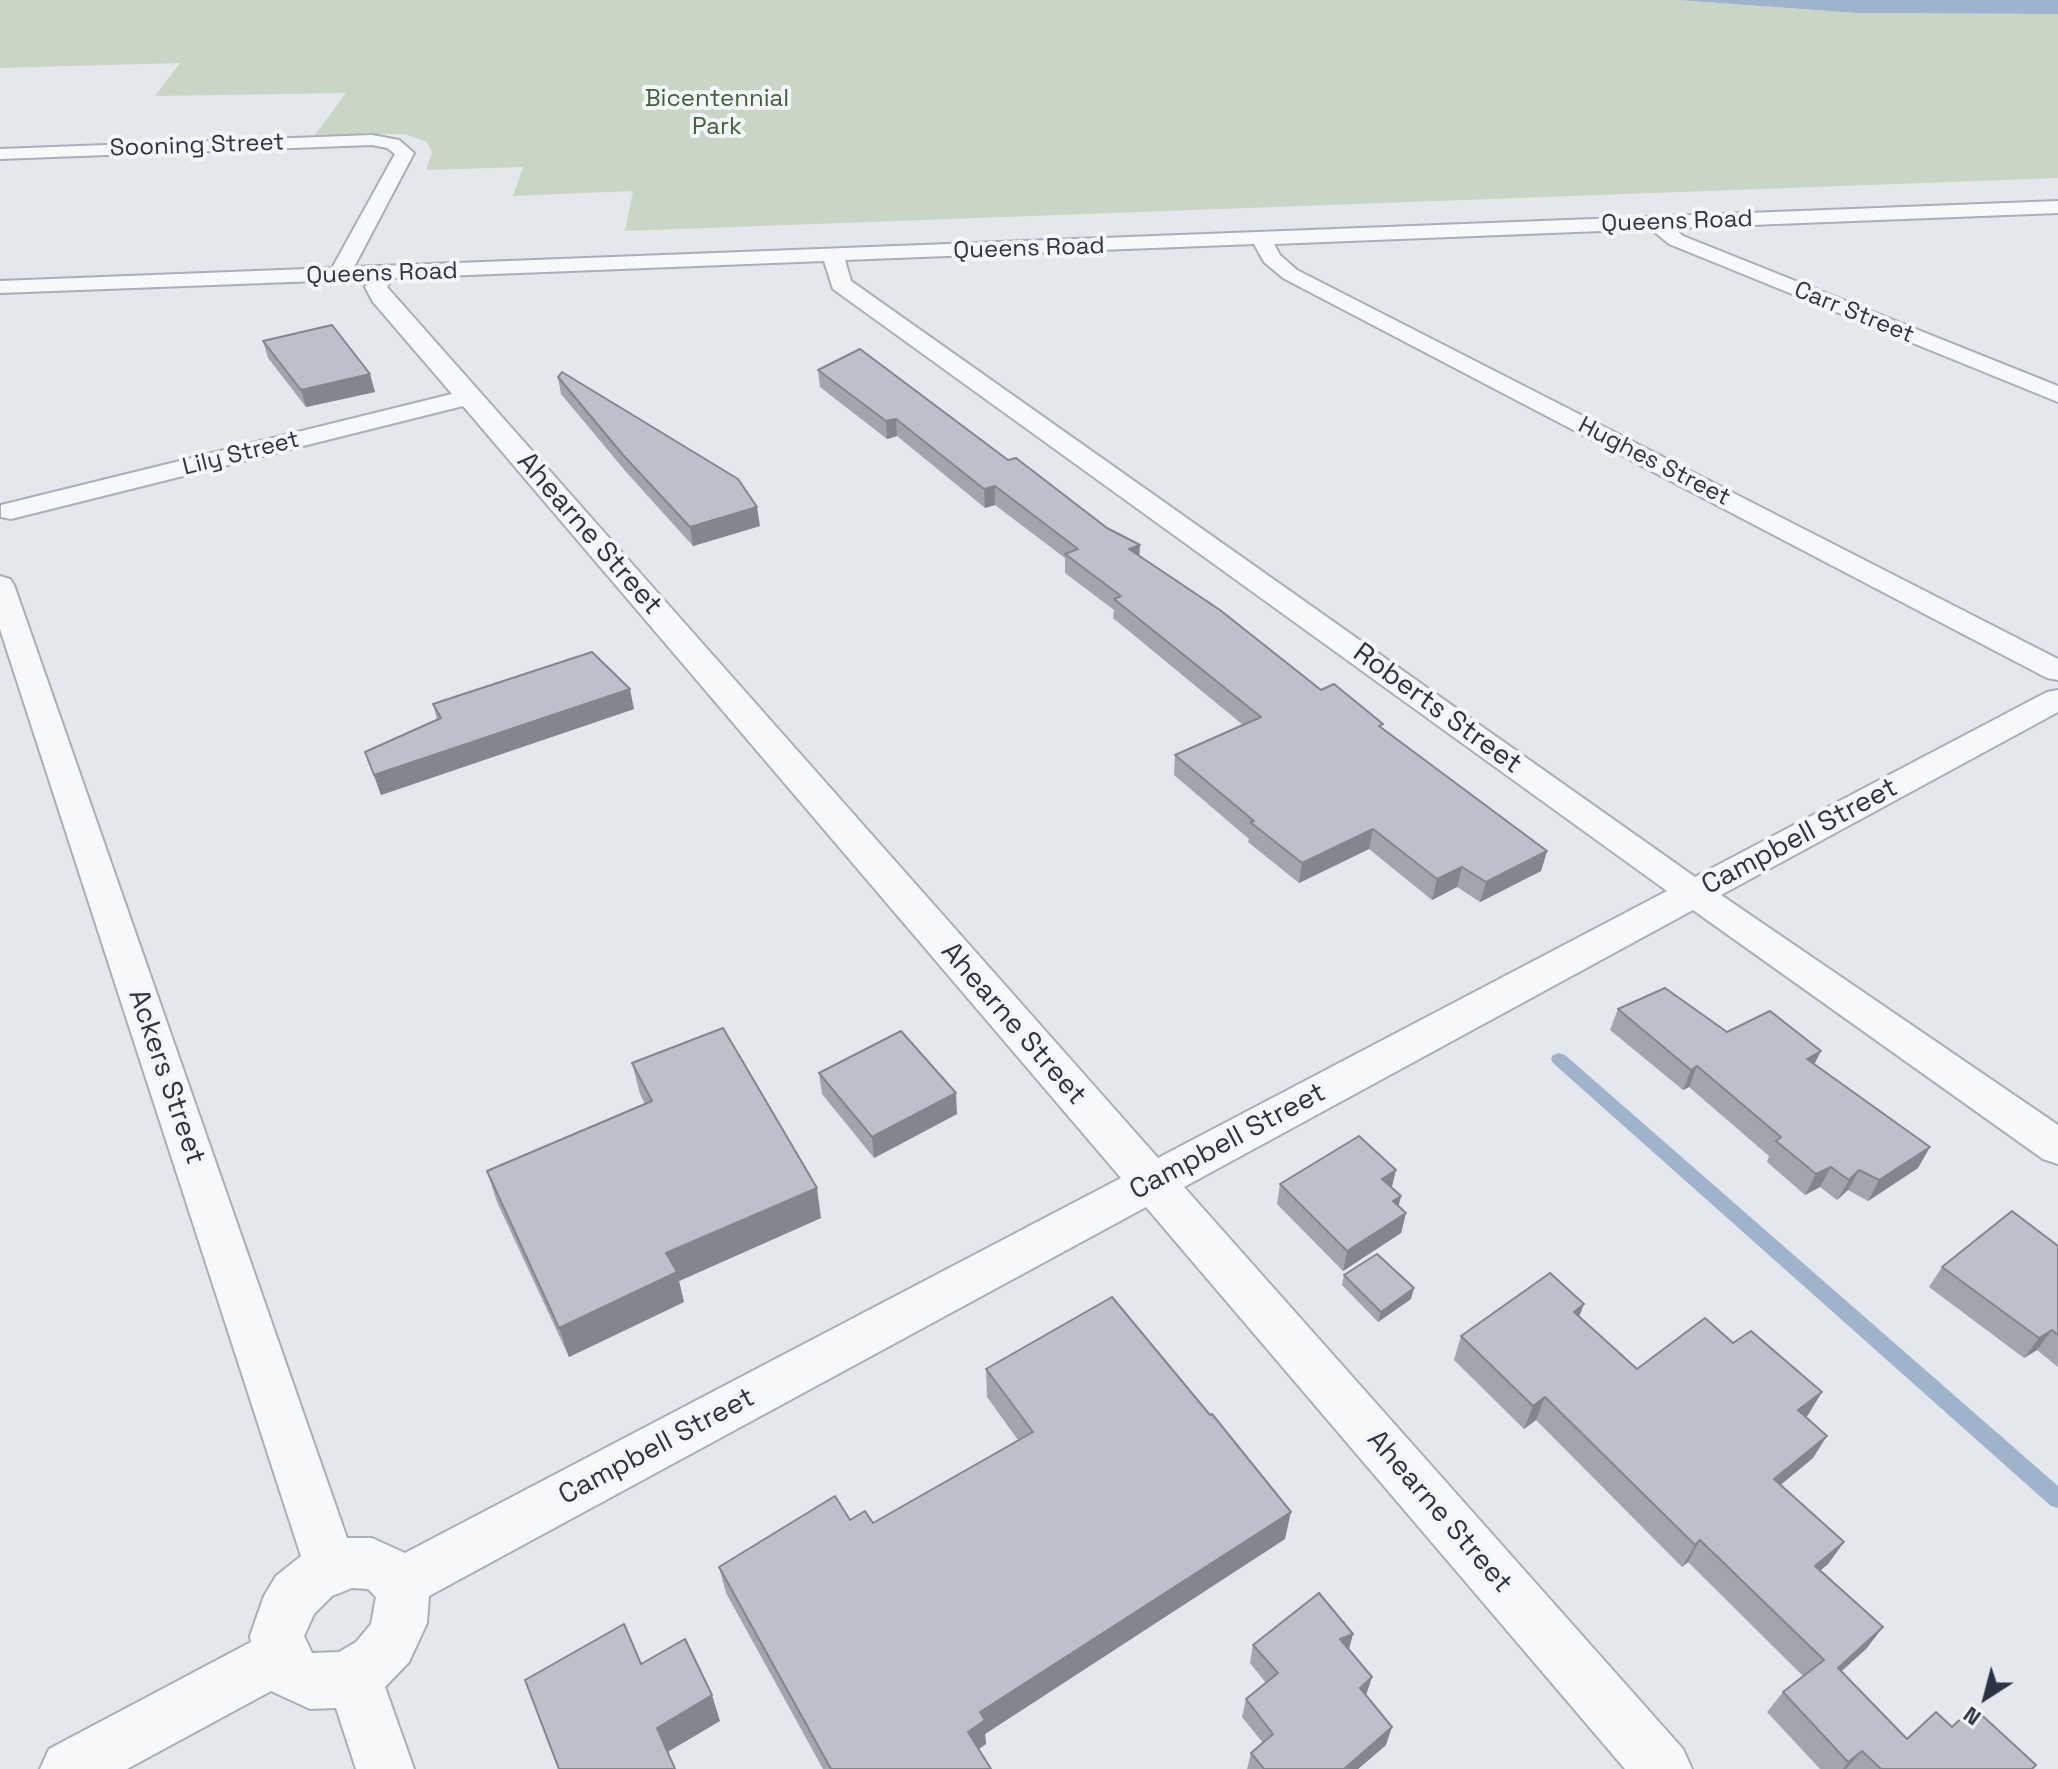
<!DOCTYPE html>
<style>
body{margin:0}
#map{position:relative;width:2058px;height:1769px;overflow:hidden;background:#e4e7ec;font-family:"Space Grotesk",sans-serif}
canvas{display:block}
.north{position:absolute;left:1946px;top:1657px;width:80px;height:80px;-webkit-text-stroke:6px #f4f6f9;paint-order:stroke;rotate:216deg;font-size:22px;font-weight:700;line-height:32px;text-align:center;color:#2b3445}
.north::after{content:'';display:block;margin:auto;width:28px;height:36px;background:#2b3445;clip-path:polygon(50% 0,100% 100%,50% 72%,0 100%)}
</style>
<div id="map">
<canvas width="2058" height="1769"></canvas>
<div class="north">N</div>
</div>
<script>
const ctx = document.querySelector('canvas').getContext('2d');
ctx.lineJoin = 'round';
function fill(path, color) { ctx.fillStyle = color; ctx.fill(path, 'evenodd'); }
const shape = rows => new Path2D(rows.map(r => 'M' + r).join(''));
function strokePath(path, color, width, dash) { ctx.strokeStyle = color; ctx.lineWidth = width; ctx.lineCap = dash ? 'butt' : 'round'; ctx.setLineDash(dash || []); ctx.stroke(path); }
function write(font, color, halo, rows, align = 'center') {
  ctx.font = font + ' "Space Grotesk",sans-serif'; ctx.lineWidth = 8; ctx.setLineDash([]); ctx.textBaseline = 'middle'; ctx.strokeStyle = halo; ctx.fillStyle = color; for (const [text, x, y, turn = 0] of rows) {
    ctx.save(); ctx.translate(x, y); ctx.rotate((+turn || 0) * Math.PI / 180); ctx.textAlign = isNaN(turn) ? turn : align; if (halo) ctx.strokeText(text, 0, 0); ctx.fillText(text, 0, 0); ctx.restore();
  }
}
const green = shape([
 [0,0,1678,0,1857,13,2058,14,2058,178,625,231,633,191,513,196,523,167,426,170,432,152,427,142,405,134,315,135,346,93,155,96,180,63,0,68]
]);
const water = shape([
 [1678,0,2058,0,2058,14,1857,13]
]);
const stream = shape([
 [1559,1053,1565,1055,2058,1486,2058,1508,2051,1506,1553,1063,1551,1059,1553,1055,1559,1053]
]);
const minor = shape([
 [372,135,399,140,414,153,354,267,2058,201,2058,213,1674,228,1683,236,2058,386,2058,402,1669,244,1651,229,1274,244,1280,255,1297,270,2058,659,2058,680,2047,678,1283,278,1264,262,1254,244,845,260,851,281,1695,877,2047,692,2058,690,2058,712,1721,895,2058,1125,2058,1164,2043,1159,1693,910,1184,1187,1683,1749,1692,1769,1625,1769,1146,1207,429,1596,427,1623,409,1662,385,1687,414,1769,356,1769,336,1708,310,1709,271,1691,127,1769,40,1769,49,1749,251,1642,250,1636,264,1596,276,1576,301,1556,0,629,0,576,10,579,14,585,347,1538,372,1538,405,1553,1121,1178,463,406,11,519,1,517,1,505,452,394,373,302,365,287,371,279,0,293,0,281,332,268,395,154,387,148,372,145,0,159,0,149,372,135],
 [824,261,833,289,1667,891,1158,1158,387,287,393,278,824,261],
 [352,1588,368,1589,376,1597,371,1624,356,1642,339,1652,312,1653,304,1636,314,1614,332,1596,352,1588]
]);
const wall = shape([
 [263,341,375,392,306,407,268,358],
 [818,370,1008,460,1321,690,1382,728,1547,851,1541,871,1480,902,1457,887,1432,900,1369,849,1299,883,1248,842,1249,839,1174,775,1175,755,1243,725,1113,618,1114,610,1065,573,1065,558,995,505,985,508,897,436,887,439,820,387],
 [558,377,760,526,693,546,627,473,561,394],
 [433,704,634,709,381,795,365,752,437,719],
 [1618,1009,1727,1032,1814,1064,1918,1168,1868,1201,1848,1190,1837,1200,1820,1187,1805,1195,1767,1162,1769,1156,1689,1087,1683,1090,1610,1030],
 [632,1063,821,1218,679,1281,684,1302,569,1357,497,1202,487,1171,645,1104,640,1094],
 [819,1073,957,1114,874,1158,822,1094],
 [1280,1184,1392,1188,1401,1196,1398,1206,1406,1213,1401,1233,1343,1271,1277,1204],
 [2058,1246,2058,1367,2037,1350,2024,1358,1929,1287,1942,1267],
 [1344,1275,1411,1299,1378,1322,1342,1285],
 [1579,1316,1637,1369,1808,1415,1806,1417,1813,1458,1780,1485,1844,1542,1828,1564,1821,1570,1883,1627,1866,1649,1841,1671,1907,1739,1952,1727,2032,1769,1820,1769,1767,1712,1783,1692,1803,1676,1688,1562,1682,1567,1536,1420,1524,1429,1454,1360,1461,1336],
 [986,1369,1285,1539,985,1734,986,1744,979,1749,991,1769,823,1769,726,1593,719,1567,850,1520,873,1523,1018,1440,987,1397],
 [1353,1634,1349,1649,1372,1677,1366,1695,1386,1745,1358,1769,1247,1769,1251,1753,1263,1743,1242,1717,1246,1699,1266,1683,1250,1663,1253,1645]
]);
const shadedWall = shape([
 [370,374,375,392,306,407,301,390],
 [896,419,897,436,887,439,886,421],
 [995,486,995,505,985,508,984,489],
 [757,507,760,526,693,546,690,527],
 [1140,545,1139,564,1129,549],
 [630,689,634,709,381,795,374,775],
 [1373,829,1369,849,1299,883,1302,863],
 [1547,851,1541,871,1480,902,1486,882],
 [1462,867,1457,887,1432,900,1437,879],
 [1821,1051,1811,1071,1807,1059],
 [1697,1066,1689,1087,1683,1090,1691,1070],
 [956,1093,957,1114,874,1158,872,1137],
 [1930,1147,1918,1168,1868,1201,1879,1180],
 [1831,1167,1820,1187,1805,1195,1816,1174],
 [1396,1170,1391,1191,1382,1179],
 [1859,1170,1848,1190,1837,1200,1849,1180],
 [817,1188,821,1218,679,1281,684,1302,569,1357,559,1328,666,1253],
 [1401,1196,1396,1217,1393,1201],
 [1406,1213,1401,1233,1343,1271,1347,1251],
 [1414,1288,1411,1299,1378,1322,1381,1312],
 [1584,1304,1575,1328,1574,1312],
 [2052,1330,2037,1350,2024,1358,2039,1338],
 [1822,1392,1808,1415,1785,1433,1798,1410],
 [1545,1397,1536,1420,1524,1429,1533,1406],
 [1827,1436,1813,1458,1760,1502,1774,1479],
 [1291,1512,1285,1539,985,1734,986,1744,969,1756,968,1732,980,1712],
 [1700,1540,1688,1562,1682,1567,1695,1545],
 [1844,1542,1828,1564,1800,1587,1815,1566],
 [1883,1627,1866,1649,1822,1689,1838,1668],
 [1353,1634,1348,1652,1340,1639],
 [1372,1677,1366,1695,1360,1688],
 [712,1695,720,1721,666,1753,657,1728],
 [1392,1727,1386,1745,1358,1769,1344,1769],
 [1862,1751,1846,1769,1843,1769,1848,1762]
]);
const building = shape([
 [332,325,370,374,301,390,263,341,332,325],
 [860,349,1008,460,1016,458,1107,528,1140,545,1129,549,1220,610,1321,690,1334,684,1383,724,1379,726,1547,851,1486,882,1462,867,1437,879,1373,829,1302,863,1250,822,1254,821,1175,755,1261,717,1114,599,1121,596,1065,554,1078,549,995,486,984,489,896,419,886,421,818,370,860,349],
 [562,372,738,479,757,507,690,527,623,455,558,377,562,372],
 [592,652,630,689,374,775,365,752,441,718,433,704,592,652],
 [1665,988,1727,1032,1770,1011,1821,1051,1807,1059,1930,1147,1879,1180,1859,1170,1849,1180,1831,1167,1816,1174,1776,1141,1781,1137,1697,1066,1691,1070,1618,1009,1665,988],
 [723,1028,817,1188,666,1253,677,1272,559,1328,487,1171,652,1101,632,1063,723,1028],
 [901,1031,956,1093,872,1137,819,1073,901,1031],
 [1359,1136,1396,1170,1382,1179,1401,1196,1393,1201,1406,1213,1347,1251,1280,1184,1359,1136],
 [2012,1211,2058,1246,2058,1335,2052,1330,2039,1338,1942,1267,2012,1211],
 [1377,1254,1414,1288,1381,1312,1344,1275,1377,1254],
 [1550,1273,1584,1304,1574,1312,1637,1369,1705,1318,1733,1343,1751,1331,1822,1392,1798,1410,1827,1436,1774,1479,1844,1542,1815,1566,1883,1627,1838,1668,1907,1739,1936,1712,1952,1727,1973,1707,2036,1765,2032,1769,1881,1769,1862,1751,1848,1762,1783,1692,1824,1660,1700,1540,1695,1545,1545,1397,1533,1406,1461,1336,1550,1273],
 [1112,1297,1210,1415,1212,1414,1291,1512,980,1712,985,1720,968,1732,991,1769,831,1769,719,1567,835,1496,850,1520,865,1511,873,1523,1033,1432,986,1369,1112,1297],
 [1319,1593,1353,1634,1340,1639,1372,1677,1360,1688,1392,1727,1344,1769,1264,1769,1251,1753,1273,1734,1246,1699,1278,1673,1253,1645,1319,1593],
 [624,1624,641,1664,685,1639,712,1695,657,1728,675,1769,559,1769,525,1680,624,1624]
]);
const farParknames = [
 ["Bicentennial",717,99],
 ["Park",717,127]
];
const farStreetnames = [
 ["Sooning Street",197,146,-2],
 ["Queens Road",1677,222,-2],
 ["Queens Road",1029,249,-2],
 ["Queens Road",382,274,-2],
 ["Carr Street",1854,313,22],
 ["Lily Street",241,454,-14],
 ["Hughes Street",1654,462,27]
];
const streetNames = [
 ["Ahearne Street",589,534,49],
 ["Roberts Street",1437,709,36],
 ["Campbell Street",1800,837,-28],
 ["Ahearne Street",1013,1024,49],
 ["Ackers Street",166,1077,71],
 ["Campbell Street",1228,1142,-28],
 ["Campbell Street",657,1447,-28],
 ["Ahearne Street",1439,1512,49]
];
fill(green, '#c9d6c5');
fill(water, '#9fb4cc');
fill(stream, '#9fb4cc');
strokePath(minor, '#a9aeb7', 4);
fill(minor, '#f7f8fa');
fill(wall, '#a1a5ae');
fill(shadedWall, '#83868d');
fill(building, '#bbc0ca');
strokePath(building, '#83868d', 2);
write('24px', '#3f6138', '#f4f6f9', farParknames);
write('24px', '#2b3445', '#f4f6f9', farStreetnames);
write('28px', '#2b3445', '#f4f6f9', streetNames);
</script>
